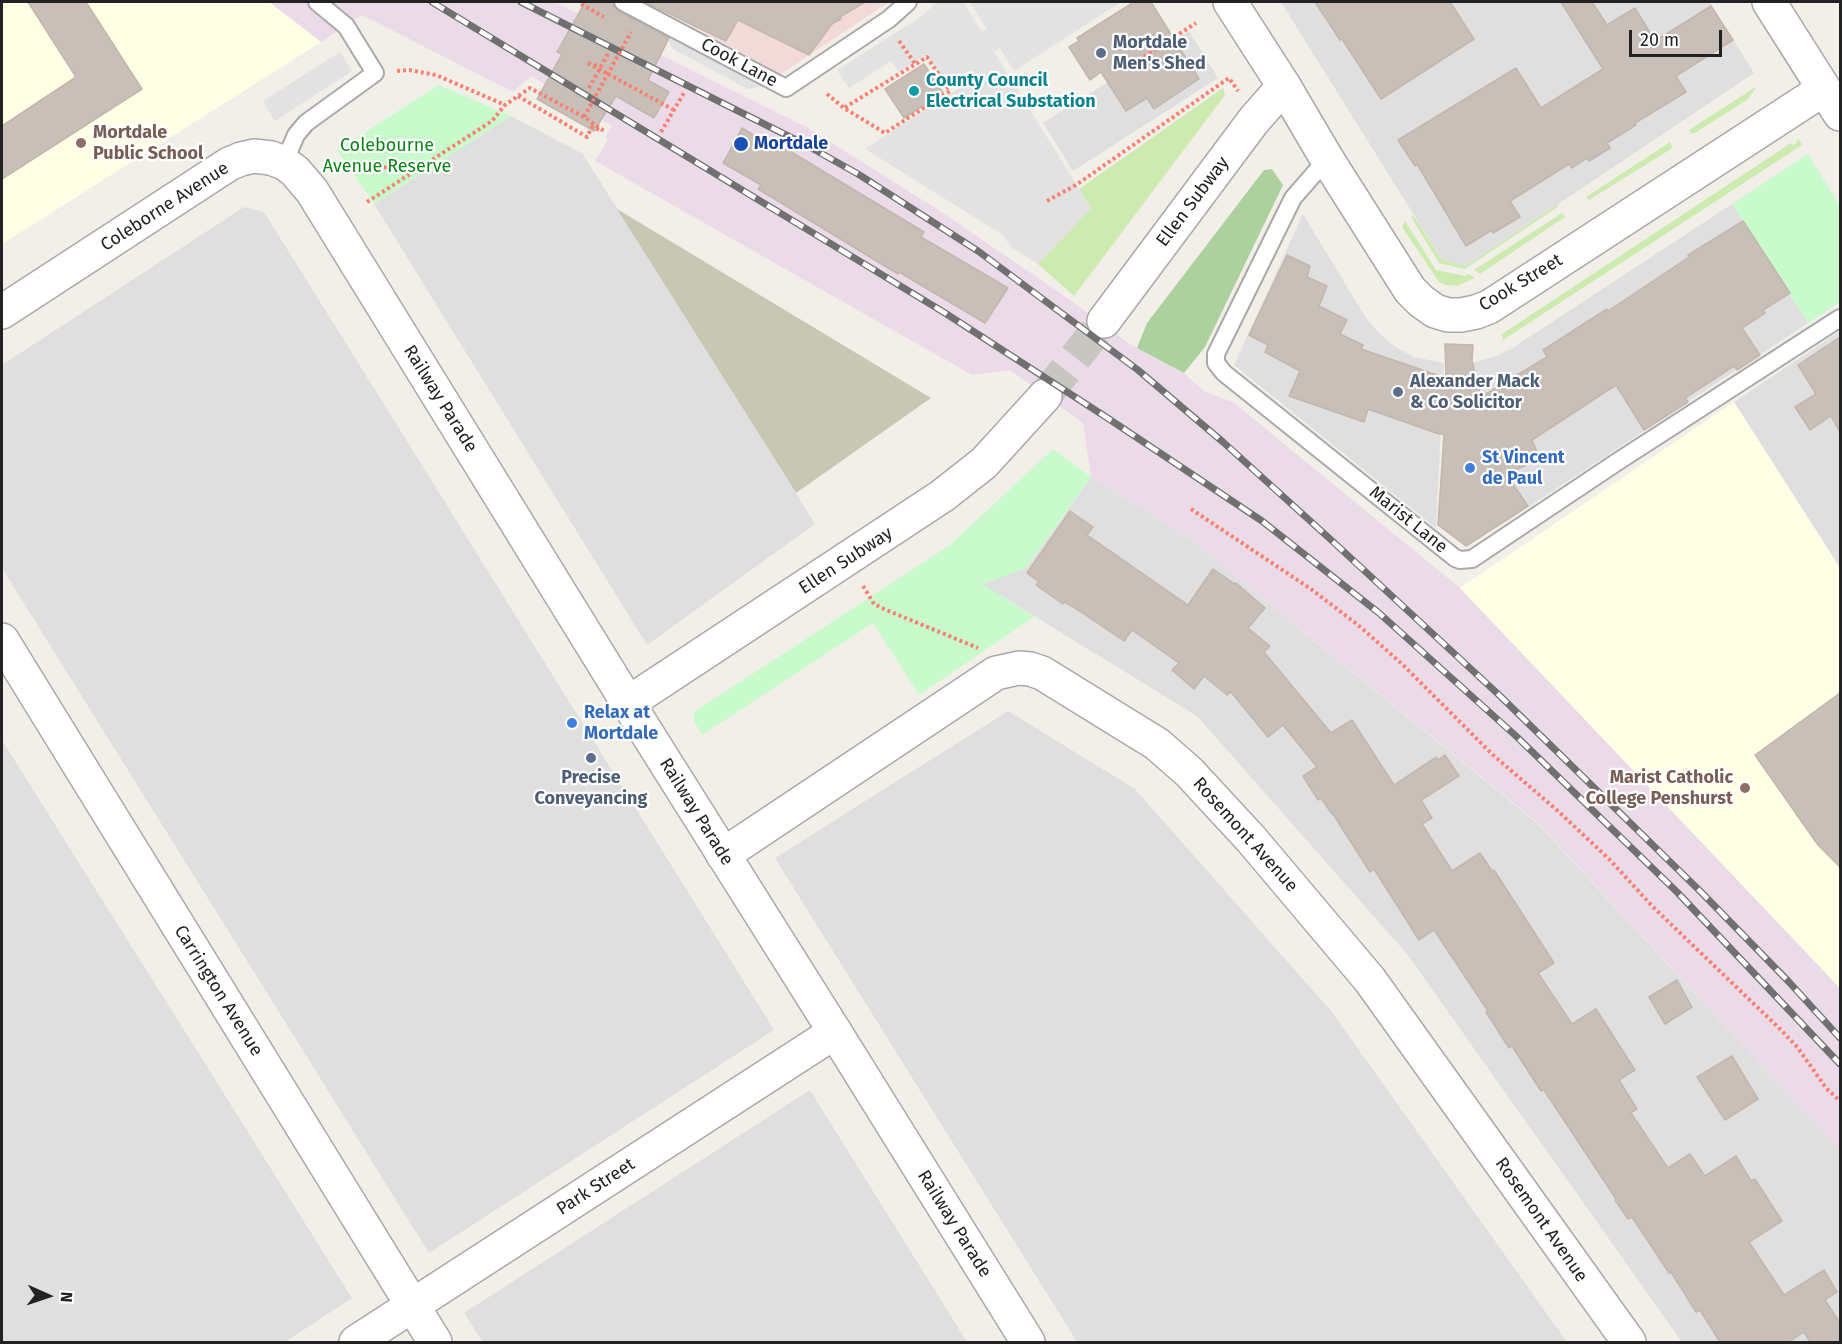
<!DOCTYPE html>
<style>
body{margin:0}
#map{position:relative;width:1842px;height:1344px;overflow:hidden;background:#f2efe9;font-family:"Fira Sans",sans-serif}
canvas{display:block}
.frame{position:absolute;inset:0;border:3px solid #222;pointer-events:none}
.north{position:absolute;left:18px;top:1266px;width:60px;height:60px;-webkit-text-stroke:4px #fff;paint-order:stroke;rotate:93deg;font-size:16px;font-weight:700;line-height:24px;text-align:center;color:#222}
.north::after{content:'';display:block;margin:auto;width:21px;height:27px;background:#222;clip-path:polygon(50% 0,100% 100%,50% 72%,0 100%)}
.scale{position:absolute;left:1629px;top:30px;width:93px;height:27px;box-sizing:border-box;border:3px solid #222;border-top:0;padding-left:8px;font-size:18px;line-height:21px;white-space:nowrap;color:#222;-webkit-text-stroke:4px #fff;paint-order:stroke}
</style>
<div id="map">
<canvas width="1842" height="1344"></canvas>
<div class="frame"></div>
<div class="north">N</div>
<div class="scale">20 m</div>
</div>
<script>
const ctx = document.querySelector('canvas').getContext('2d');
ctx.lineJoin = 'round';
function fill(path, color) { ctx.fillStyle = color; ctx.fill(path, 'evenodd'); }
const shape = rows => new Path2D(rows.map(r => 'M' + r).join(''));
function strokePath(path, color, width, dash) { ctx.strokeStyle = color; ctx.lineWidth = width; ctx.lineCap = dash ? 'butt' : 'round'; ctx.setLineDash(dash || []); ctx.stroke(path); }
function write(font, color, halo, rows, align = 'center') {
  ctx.font = font + ' "Fira Sans",sans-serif'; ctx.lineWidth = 4.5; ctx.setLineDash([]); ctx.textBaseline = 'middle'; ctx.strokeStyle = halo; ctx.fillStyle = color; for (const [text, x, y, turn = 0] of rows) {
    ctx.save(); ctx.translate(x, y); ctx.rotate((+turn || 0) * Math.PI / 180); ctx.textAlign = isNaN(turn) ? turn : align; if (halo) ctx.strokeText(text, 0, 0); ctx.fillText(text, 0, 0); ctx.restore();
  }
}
const residential = shape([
 [1281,2,1710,2,1754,73,1466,266,1442,260],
 [1189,31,1218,78,1073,171,1043,123],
 [511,116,583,154,815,524,647,645,374,204],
 [1732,204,1808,323,1507,521,1470,363,1491,358,1511,349],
 [244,207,264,212,774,1030,429,1253,2,568,2,365],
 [1303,214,1366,318,1381,335,1397,348,1414,357,1444,363,1436,528,1234,365],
 [1840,331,1840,568,1734,402],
 [1091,477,1187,537,1538,824,1840,1150,1840,1342,1682,1342,1407,954,1197,716,982,584,1026,568],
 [1008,711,1135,789,1331,1011,1567,1342,1077,1342,775,858],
 [2,740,352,1298,285,1342,2,1342],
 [810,1090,967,1342,483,1342,464,1313]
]);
const commercial = shape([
 [647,2,889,2,781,74]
]);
const industrial = shape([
 [269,2,555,2,808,128,937,209,1066,297,1131,345,1184,373,1205,392,1233,402,1460,588,1840,988,1840,1150,1538,823,1187,537,1091,477,1083,423,1010,370,972,375,595,161,608,140,605,138,612,126,531,76,513,92,362,15,321,42]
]);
const education = shape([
 [2,2,269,2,321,42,2,244],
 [1734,402,1840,568,1840,988,1460,588]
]);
const construction = shape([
 [617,209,931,398,796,493]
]);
const grass = shape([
 [1757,86,1748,99,1695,133,1691,133,1689,130],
 [1223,88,1225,95,1074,296,1038,264,1091,208,1079,189],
 [1799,139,1802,145,1503,340,1502,334,1791,143,1793,145,1797,143,1796,140],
 [1670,142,1672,146,1671,149,1589,200,1586,197],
 [1557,205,1558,207,1465,269,1439,263,1411,217,1413,215,1442,260,1466,266],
 [1562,213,1565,217,1480,274,1474,270],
 [1405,221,1436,270,1465,276,1469,274,1475,278,1457,286,1445,285,1439,282,1402,227]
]);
const forest = shape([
 [1272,169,1283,185,1205,347,1184,373,1137,348,1147,323,1264,170]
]);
const park = shape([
 [439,85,511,116,374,204,337,150],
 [1808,154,1840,206,1840,302,1808,323,1732,204],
 [1053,449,1091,477,1026,568,983,584,1034,617,919,695,873,623,702,735,694,721,694,712,950,545]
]);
const parking = shape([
 [938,2,963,2,982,32,987,29,970,2,1121,2,1014,71,1000,48,994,52,1091,208,1038,264,1011,247,1003,235,865,149,961,87,958,82,949,88,927,54,899,72,891,61,849,88,837,70,919,18],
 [666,33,766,86,748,89,673,49,671,47],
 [340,52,352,71,275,121,263,101]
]);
const building = shape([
 [28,2,86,2,142,89,2,179,2,126,76,77,28,2],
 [585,2,613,2,614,7,618,11,669,38,648,80,669,92,654,118,616,96,594,131,537,99,562,54,557,52,585,2],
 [645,2,865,2,840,17,841,19,832,24,809,55,738,20,726,41,645,2],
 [1134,2,1151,2,1199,79,1154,109,1147,98,1126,111,1101,72,1090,80,1069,47,1079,41,1077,38,1134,2],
 [1315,2,1450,2,1474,39,1381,99,1342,39,1340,40,1315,2],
 [1561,2,1592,2,1607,25,1635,8,1655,41,1711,6,1733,40,1676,76,1686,92,1635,123,1636,125,1607,143,1610,148,1589,161,1587,158,1572,168,1569,164,1510,201,1520,217,1493,233,1492,230,1466,246,1417,164,1415,166,1398,140,1516,68,1541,108,1603,69,1561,2],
 [924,64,943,93,904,118,885,89,924,64],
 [742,128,781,151,783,147,924,232,921,237,1008,288,985,323,899,272,898,274,758,189,761,185,723,163,742,128],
 [1743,221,1790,293,1763,310,1765,313,1742,328,1760,355,1737,370,1734,366,1685,398,1688,402,1644,430,1616,385,1532,440,1540,459,1506,474,1528,506,1466,546,1438,525,1444,434,1439,434,1368,409,1364,422,1289,396,1300,371,1265,352,1268,345,1249,335,1287,255,1310,266,1307,277,1327,286,1319,306,1347,320,1340,334,1363,345,1361,349,1446,378,1445,344,1473,345,1472,361,1481,397,1547,357,1543,350,1607,309,1608,311,1689,257,1688,255,1743,221],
 [1840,337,1840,432,1831,416,1810,430,1795,407,1816,394,1798,365,1840,337],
 [1070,511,1093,527,1087,535,1188,605,1213,569,1235,584,1236,583,1265,608,1248,628,1270,646,1264,652,1331,733,1352,720,1394,785,1436,757,1438,760,1445,755,1459,776,1421,800,1432,818,1422,824,1452,871,1480,853,1492,871,1494,870,1554,963,1538,973,1572,1024,1596,1009,1635,1070,1619,1080,1637,1109,1631,1113,1668,1168,1690,1154,1705,1176,1736,1156,1751,1181,1755,1179,1782,1221,1749,1242,1784,1295,1824,1270,1837,1292,1825,1300,1840,1323,1840,1342,1810,1342,1804,1332,1789,1342,1720,1342,1700,1310,1696,1312,1671,1272,1669,1273,1632,1217,1628,1219,1615,1200,1616,1199,1544,1090,1541,1091,1512,1046,1509,1048,1486,1012,1488,1011,1434,930,1419,940,1374,869,1370,872,1333,814,1332,814,1321,798,1318,800,1303,776,1317,767,1283,725,1268,737,1231,692,1227,695,1204,676,1194,689,1172,670,1179,663,1132,630,1124,641,1081,612,1065,602,1063,604,1036,585,1039,582,1027,573,1070,511],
 [1840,693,1840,867,1818,845,1755,755,1840,693],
 [1677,980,1692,1007,1665,1024,1649,997,1677,980],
 [1732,1056,1758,1099,1725,1120,1697,1077,1732,1056]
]);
const tertiaryTunnel = shape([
 [1045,396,1104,321]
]);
const path = shape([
 [581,4,604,17],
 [899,41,916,65],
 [1139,60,1196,23],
 [588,63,601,67],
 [397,71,409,70,436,75,505,105],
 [608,74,674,110],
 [589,88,609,52],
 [827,94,844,108,885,133,950,91,927,57,844,108],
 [518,96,587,137,592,127,600,130],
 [661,132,685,91],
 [342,169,420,166],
 [1047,201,1076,185,1229,78,1238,91],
 [367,202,492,121,505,105,530,88,584,117,604,131],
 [1191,509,1311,589,1358,625,1401,663,1493,755,1558,811,1610,860,1653,907,1780,1029,1798,1048,1826,1088,1840,1101],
 [863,586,874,604,884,609,978,648]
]);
const service = shape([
 [623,2,786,88,889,19,908,2],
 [1327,159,1293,198,1216,354,1216,363,1224,373,1455,558,1460,560,1472,559,1617,462,1840,318],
 [284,163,296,135,306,123,375,73,346,26,317,2]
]);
const minor = shape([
 [1769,2,1840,114],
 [1284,86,1327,159,1410,290,1421,301,1435,311,1448,315,1461,315,1476,312,1489,307,1824,89],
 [2,312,229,164,241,159,254,156,271,158,284,163,295,171,312,191,628,703],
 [2,640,435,1342],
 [723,855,996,673,1019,668,1030,669,1042,673,1157,744,1189,772,1251,839,1370,980,1629,1342],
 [356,1342,835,1032]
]);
const tertiary = shape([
 [1104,321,1254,120,1284,86,1230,2],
 [1028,1342,835,1032,628,703,942,496,984,463,1045,396]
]);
const rail = shape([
 [432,2,945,313,1109,419,1262,521,1379,613,1516,736,1677,892,1840,1064],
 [521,2,808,146,858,174,978,251,1138,370,1223,442,1329,538,1498,694,1701,892,1789,982,1840,1038]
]);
const pathBridge = shape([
 [588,63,608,74],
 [584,117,631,32]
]);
const markers = [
 [1101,53,6,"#5c6f8a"],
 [914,91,6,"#0f9aa8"],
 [81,143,6,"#8d6e63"],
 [741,144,8,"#1a4fb4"],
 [1398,392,6,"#5c6f8a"],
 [1470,468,6,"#3f7fe0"],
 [572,723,6,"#3f7fe0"],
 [591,758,6,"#5c6f8a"],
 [1745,788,6,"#8d6e63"]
];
const serviceNames = [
 ["Mortdale",1113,43],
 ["Men's Shed",1113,64],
 ["Alexander Mack",1410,382],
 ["& Co Solicitor",1410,403],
 ["Precise",591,778,"center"],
 ["Conveyancing",591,799,"center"]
];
const streetNames = [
 ["Cook Lane",739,63,28],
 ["Ellen Subway",1193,202,-53],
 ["Coleborne Avenue",165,207,-33],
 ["Cook Street",1521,283,-31],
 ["Railway Parade",440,399,58],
 ["Marist Lane",1408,520,39],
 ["Ellen Subway",846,561,-33],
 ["Railway Parade",696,812,58],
 ["Rosemont Avenue",1245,835,48],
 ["Carrington Avenue",218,991,58],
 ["Park Street",596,1187,-33],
 ["Rosemont Avenue",1541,1220,55],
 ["Railway Parade",954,1224,58]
];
const cultureNames = [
 ["County Council",926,81],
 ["Electrical Substation",926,102]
];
const educationNames = [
 ["Mortdale",93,133],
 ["Public School",93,154],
 ["Marist Catholic",1733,778,"right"],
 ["College Penshurst",1733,799,"right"]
];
const transitNames = [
 ["Mortdale",754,144]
];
const parkNames = [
 ["Colebourne",387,146],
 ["Avenue Reserve",387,167]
];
const shopNames = [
 ["St Vincent",1482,458],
 ["de Paul",1482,479],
 ["Relax at",584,713],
 ["Mortdale",584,734]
];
fill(residential, '#e0dfdf');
fill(commercial, '#f2dad9');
fill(industrial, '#ebdbe8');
fill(education, '#ffffe5');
fill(construction, '#c7c7b4');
fill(grass, '#cdebb0');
fill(forest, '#add19e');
fill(park, '#c8facc');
fill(parking, '#e2e2e2');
fill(building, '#c7bfb8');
strokePath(building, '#c4b6ab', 1.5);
strokePath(tertiaryTunnel, '#c8c6c1', 33, [33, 16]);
strokePath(service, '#a9a9a9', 20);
strokePath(minor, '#a9a9a9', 36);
strokePath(tertiary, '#a9a9a9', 36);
strokePath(path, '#fa8072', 4, [3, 3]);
strokePath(service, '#fff', 16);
strokePath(minor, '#fff', 33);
strokePath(tertiary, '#fff', 33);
strokePath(rail, '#707070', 7);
strokePath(rail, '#fff', 4.5, [14]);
strokePath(pathBridge, '#fa8072', 4, [3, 3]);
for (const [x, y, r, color] of markers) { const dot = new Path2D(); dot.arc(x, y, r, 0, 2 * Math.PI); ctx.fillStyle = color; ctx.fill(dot); strokePath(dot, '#fff', 2); }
write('bold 18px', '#4e5e75', '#fff', serviceNames, 'left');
write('18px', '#222', '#fff', streetNames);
write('bold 18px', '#0d838f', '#fff', cultureNames, 'left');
write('bold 18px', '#785e54', '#fff', educationNames, 'left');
write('bold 18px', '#164399', '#fff', transitNames, 'left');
write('18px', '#0c8416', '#fff', parkNames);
write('bold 18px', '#366cbe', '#fff', shopNames, 'left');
</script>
